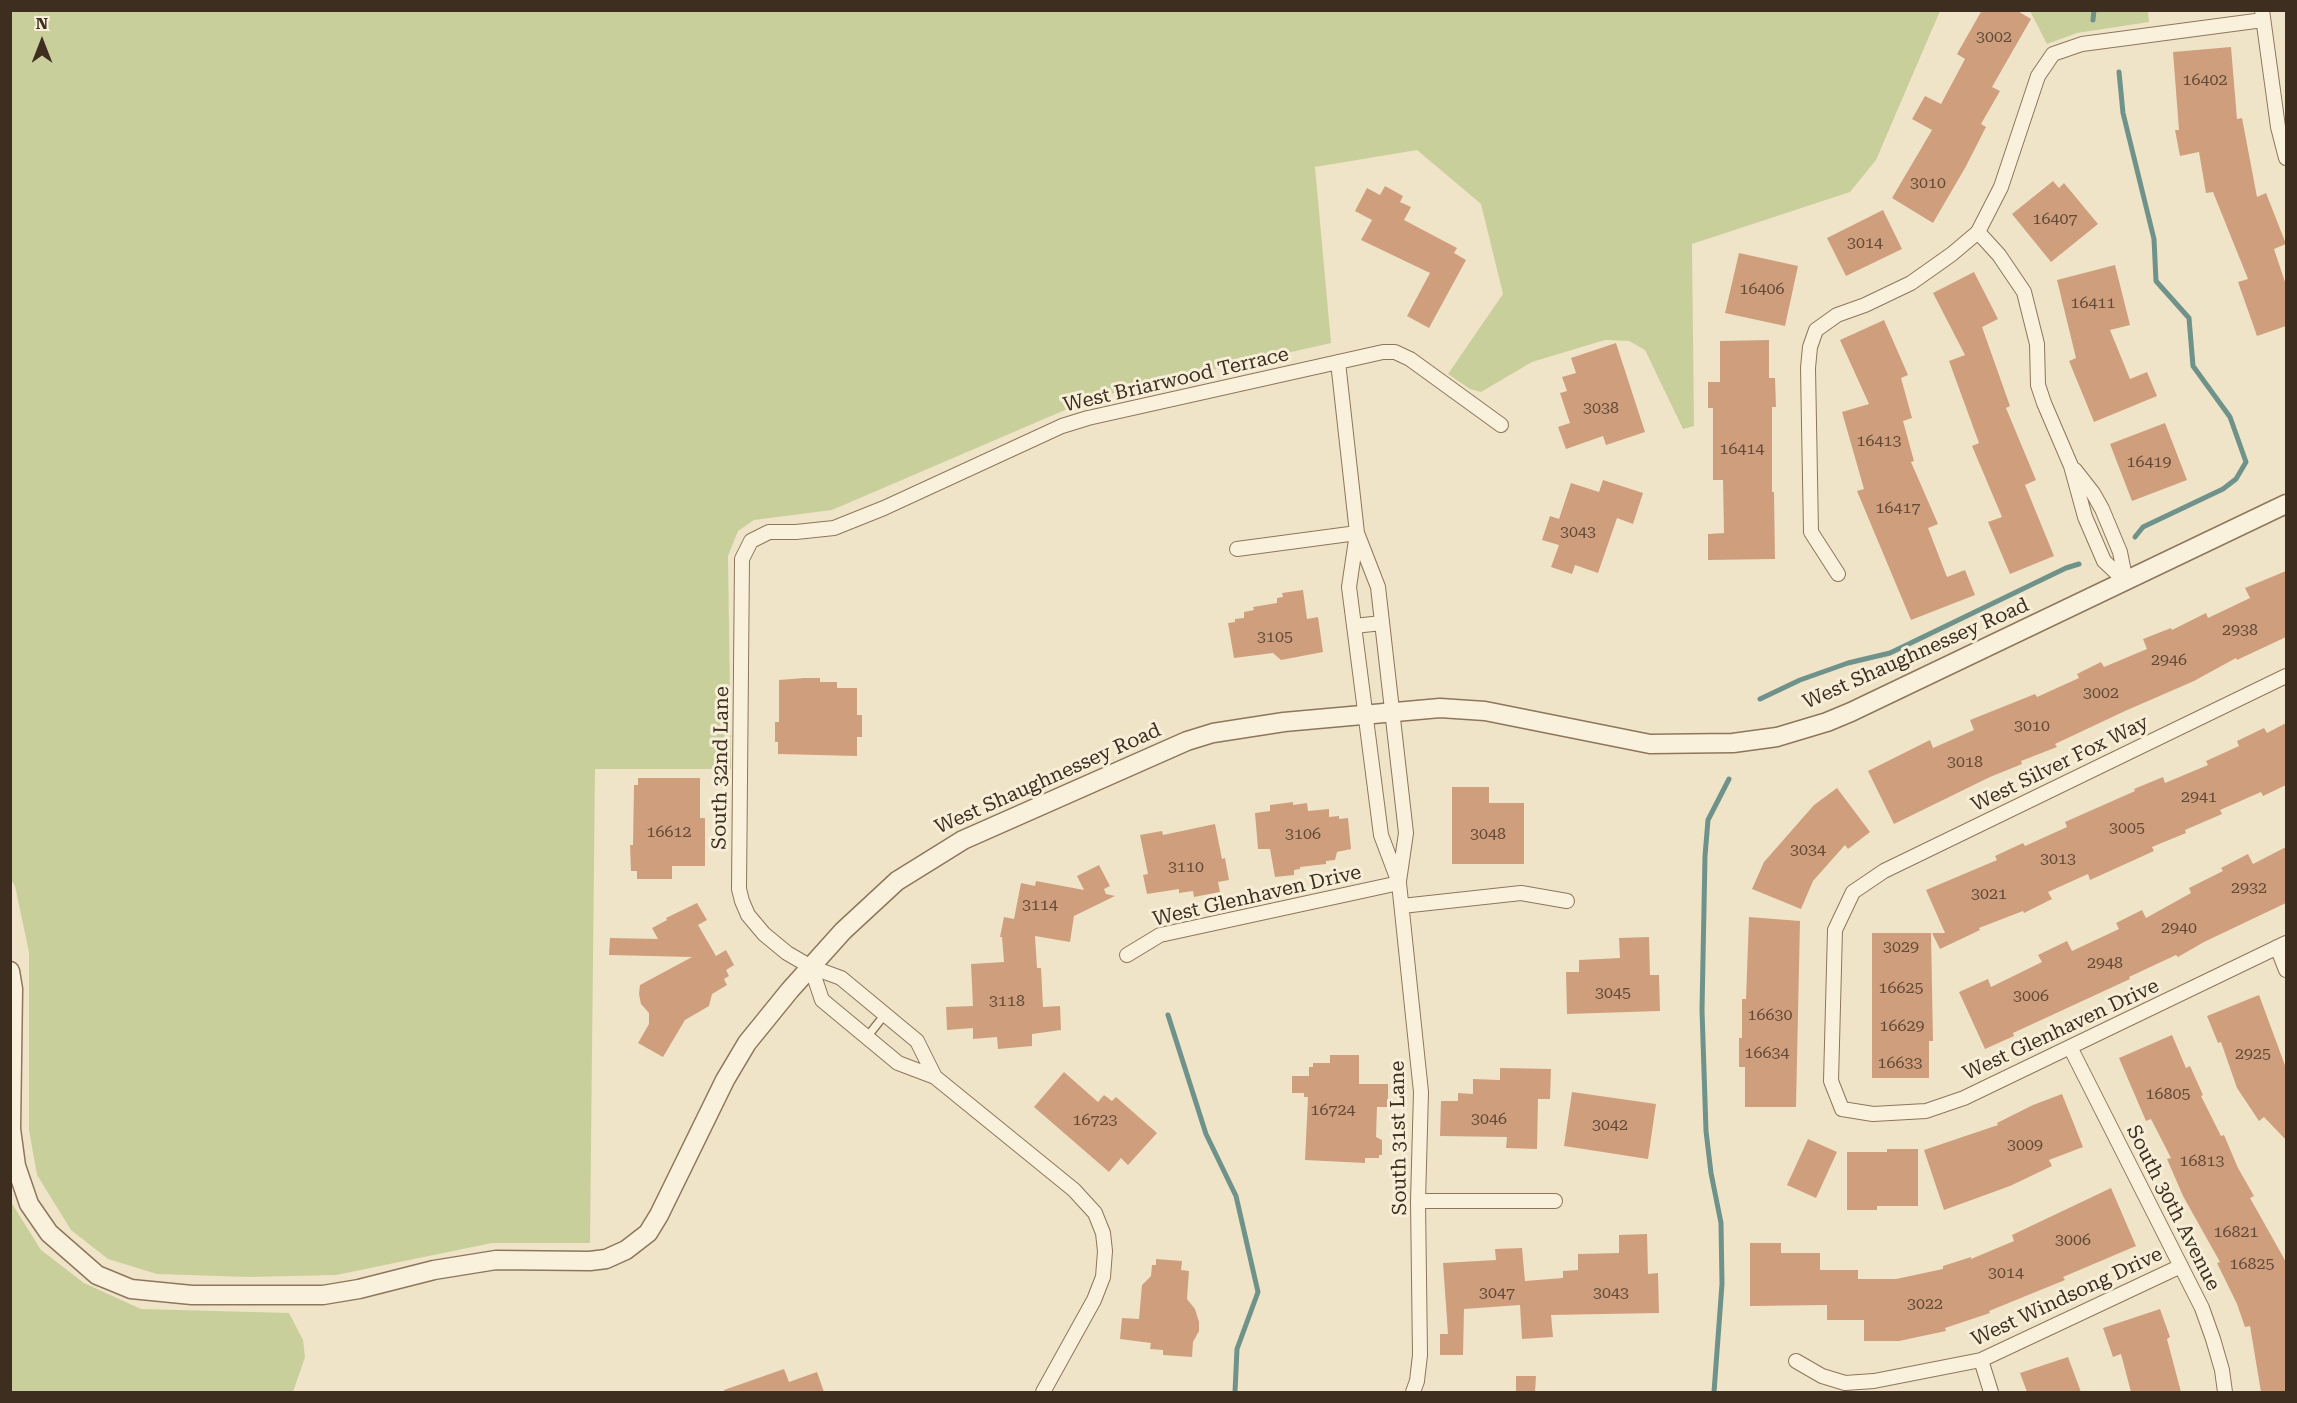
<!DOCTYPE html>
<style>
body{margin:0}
#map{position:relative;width:2297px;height:1403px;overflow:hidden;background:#f0e4c8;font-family:"Roboto Serif",serif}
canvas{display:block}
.frame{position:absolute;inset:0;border:12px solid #3d2e20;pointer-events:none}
.north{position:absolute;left:12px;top:12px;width:60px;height:60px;-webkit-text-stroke:4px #f7eed8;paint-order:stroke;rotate:0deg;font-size:16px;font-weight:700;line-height:24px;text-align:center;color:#3d2e20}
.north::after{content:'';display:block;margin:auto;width:21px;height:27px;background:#3d2e20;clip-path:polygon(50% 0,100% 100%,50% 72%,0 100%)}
</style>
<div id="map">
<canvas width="2297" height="1403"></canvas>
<div class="frame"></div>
<div class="north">N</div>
</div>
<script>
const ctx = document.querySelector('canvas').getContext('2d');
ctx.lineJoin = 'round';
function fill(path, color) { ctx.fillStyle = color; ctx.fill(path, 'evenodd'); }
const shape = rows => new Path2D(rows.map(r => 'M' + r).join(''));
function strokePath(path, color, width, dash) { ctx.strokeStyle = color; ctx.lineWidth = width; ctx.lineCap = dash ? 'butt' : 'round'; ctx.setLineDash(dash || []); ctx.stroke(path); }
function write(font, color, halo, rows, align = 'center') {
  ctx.font = font + ' "Roboto Serif",serif'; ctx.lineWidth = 6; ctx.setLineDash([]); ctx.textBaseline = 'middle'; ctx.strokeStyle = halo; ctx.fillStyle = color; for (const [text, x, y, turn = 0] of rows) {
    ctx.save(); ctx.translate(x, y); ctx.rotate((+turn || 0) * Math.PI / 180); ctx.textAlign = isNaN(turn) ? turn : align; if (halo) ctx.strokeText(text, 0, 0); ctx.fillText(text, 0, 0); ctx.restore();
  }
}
const green = shape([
 [10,11,11,10,1940,11,1876,160,1850,192,1692,244,1694,426,1683,429,1645,350,1629,341,1605,340,1532,362,1481,392,1470,389,1448,374,1503,294,1481,204,1417,150,1315,167,1331,343,1123,390,1072,407,832,510,754,520,738,531,728,556,731,769,595,769,590,1243,492,1243,336,1275,249,1277,157,1274,108,1259,71,1230,37,1175,29,1130,29,952,15,886,10,879],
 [2030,11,2148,11,2149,22,2077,33,2047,44],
 [11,1202,41,1250,84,1283,141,1309,289,1313,303,1340,305,1357,293,1392,11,1392]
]);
const stream = shape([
 [2093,20,2094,10],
 [2119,72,2123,113,2154,239,2156,281,2189,318,2193,366,2230,417,2246,462,2236,479,2223,489,2143,527,2135,537],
 [1760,699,1800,680,1848,663,1890,653,2066,568,2079,564],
 [1168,1015,1206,1134,1236,1196,1258,1292,1237,1349,1235,1392],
 [1714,1392,1722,1284,1721,1223,1711,1173,1706,1131,1702,1010,1705,856,1708,820,1729,779]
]);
const building = shape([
 [1982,10,2016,10,2031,19,1992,87,2000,91,1981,124,1986,127,1965,168,1933,223,1892,198,1932,130,1912,119,1925,96,1941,104,1965,59,1957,54],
 [2231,47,2237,119,2242,118,2257,197,2266,193,2286,244,2274,249,2286,285,2286,326,2257,336,2238,282,2248,279,2213,192,2206,193,2199,152,2180,156,2175,130,2179,130,2173,52],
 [2053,181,2059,188,2064,183,2098,224,2051,262,2012,214],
 [1385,186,1403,196,1400,202,1411,207,1404,220,1457,248,1454,253,1466,260,1429,328,1407,316,1430,273,1361,240,1372,220,1355,211,1367,188,1380,195],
 [1883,210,1902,249,1846,276,1827,238],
 [1739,253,1798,266,1785,326,1725,313],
 [2115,265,2130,325,2110,330,2130,379,2147,372,2157,396,2094,422,2069,361,2076,358,2057,280],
 [1974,272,1998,319,1982,327,2010,406,2006,408,2036,480,2025,485,2054,556,2010,574,1988,522,2002,517,1972,446,1979,443,1949,361,1965,355,1933,293],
 [1884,320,1908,375,1901,378,1912,418,1903,421,1914,461,1911,462,1938,524,1928,528,1947,577,1965,570,1975,595,1911,620,1857,491,1864,489,1842,412,1869,404,1840,340],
 [1769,340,1769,378,1775,378,1776,407,1772,407,1772,492,1774,492,1775,559,1708,560,1708,534,1724,533,1723,480,1713,480,1713,408,1708,408,1708,382,1720,382,1720,341],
 [1616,343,1645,432,1606,445,1603,436,1566,449,1558,427,1570,423,1560,393,1567,391,1562,377,1576,373,1571,358],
 [2165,423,2187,480,2132,501,2110,444],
 [1603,480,1643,493,1633,524,1617,518,1598,573,1575,565,1572,574,1551,567,1559,545,1542,540,1550,516,1559,519,1571,483,1599,492],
 [2286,571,2286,637,2237,660,2236,658,2194,681,2125,711,2055,744,2057,747,2021,761,2022,764,1990,777,1894,824,1868,771,1930,740,1933,748,1974,730,1970,720,2035,694,2037,697,2079,678,2077,674,2101,662,2104,667,2147,649,2143,639,2171,628,2172,630,2206,613,2208,618,2250,598,2245,588],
 [1303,590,1307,619,1318,617,1323,652,1281,660,1273,653,1234,658,1228,623,1235,622,1235,619,1244,618,1244,612,1254,610,1253,607,1277,603,1277,598,1283,597,1282,593],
 [804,678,820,678,820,682,837,682,837,688,857,688,857,715,862,715,862,737,857,737,857,756,778,754,778,742,775,742,775,722,779,722,779,680],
 [2286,723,2286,785,2263,796,2261,792,2220,810,2222,814,2185,830,2186,833,2152,847,2154,851,2090,880,2088,874,2048,892,2052,899,2024,913,2023,911,1979,928,1980,930,1940,949,1932,933,1945,933,1926,890,1997,860,1995,856,2023,843,2025,846,2067,827,2065,822,2135,791,2134,789,2163,777,2165,783,2208,765,2206,761,2239,746,2237,741,2264,728,2267,733],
 [638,778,700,778,700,818,705,818,705,866,672,866,672,879,637,879,637,871,631,871,630,845,633,845,634,785,638,785],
 [1452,787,1489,787,1489,803,1524,803,1524,864,1452,864],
 [1837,788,1870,832,1848,849,1845,845,1813,881,1801,909,1752,889,1764,862,1814,805],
 [1293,802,1293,805,1307,803,1308,811,1329,809,1329,817,1339,816,1339,819,1348,818,1351,849,1337,852,1335,860,1326,861,1326,864,1300,867,1300,869,1294,870,1294,875,1275,877,1270,849,1258,849,1255,813,1270,811,1270,805],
 [1215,824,1222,859,1225,858,1229,880,1218,882,1220,892,1194,897,1193,891,1179,893,1179,889,1147,894,1143,875,1148,874,1140,835,1162,831,1163,835],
 [2286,847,2286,903,2204,942,2178,957,2176,955,2129,977,2130,979,2013,1033,2014,1036,1985,1049,1959,992,1988,979,1991,987,2042,962,2038,955,2067,941,2072,951,2119,929,2116,923,2142,910,2146,918,2191,893,2189,888,2223,871,2221,868,2248,854,2253,864],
 [1099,865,1110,886,1104,889,1106,894,1115,896,1074,916,1070,942,1035,936,1037,968,1041,968,1043,1007,1060,1006,1061,1030,1032,1034,1032,1046,998,1049,997,1037,973,1039,973,1028,947,1030,946,1007,973,1006,971,964,1004,962,1002,937,1000,937,1004,917,1014,919,1021,883,1035,886,1036,881,1084,890,1077,876],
 [697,903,707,920,698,925,716,956,726,950,734,965,726,970,729,976,724,979,727,985,712,994,709,1006,685,1020,663,1057,638,1043,649,1024,649,1013,641,1004,639,994,640,985,692,957,609,955,610,938,658,939,652,928,667,920,666,918],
 [1749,917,1800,921,1796,1107,1745,1107,1745,1067,1739,1067,1739,1038,1742,1038,1742,999,1746,999],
 [1872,933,1931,933,1933,1041,1929,1041,1929,1078,1872,1078],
 [1649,937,1650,975,1659,975,1660,1011,1567,1014,1566,972,1579,972,1579,960,1620,958,1619,938],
 [2259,995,2286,1068,2286,1140,2264,1117,2259,1121,2237,1088,2221,1042,2218,1043,2207,1016],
 [2172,1035,2186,1068,2190,1066,2203,1095,2201,1096,2221,1136,2224,1135,2238,1168,2254,1196,2250,1198,2286,1262,2286,1392,2261,1392,2250,1326,2245,1327,2237,1304,2217,1263,2220,1262,2183,1196,2167,1159,2171,1158,2151,1119,2146,1121,2119,1058],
 [1330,1055,1359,1055,1359,1084,1388,1084,1388,1107,1377,1107,1376,1137,1382,1140,1382,1155,1379,1155,1379,1158,1365,1158,1365,1163,1305,1160,1308,1097,1304,1097,1304,1093,1292,1093,1292,1076,1309,1076,1309,1067,1313,1067,1313,1063,1330,1063],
 [1500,1068,1551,1069,1550,1099,1538,1099,1537,1149,1506,1148,1507,1137,1440,1136,1441,1101,1458,1101,1458,1093,1473,1094,1473,1079,1500,1080],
 [1064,1072,1098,1102,1104,1095,1112,1101,1116,1097,1157,1133,1128,1165,1121,1158,1109,1172,1034,1107],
 [1572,1092,1656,1104,1648,1159,1564,1146],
 [2062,1094,2083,1147,2049,1160,2052,1166,2010,1186,1944,1210,1924,1150,1998,1125,1997,1123,2033,1105],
 [1808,1139,1837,1152,1816,1198,1787,1185],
 [1887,1149,1918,1149,1918,1206,1877,1206,1877,1210,1847,1210,1847,1152,1887,1152],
 [2111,1188,2136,1246,2063,1277,2065,1280,1989,1311,1990,1313,1945,1328,1946,1331,1899,1341,1864,1341,1864,1320,1827,1320,1827,1305,1750,1306,1750,1243,1781,1243,1781,1253,1820,1253,1820,1270,1858,1270,1858,1279,1896,1279,1943,1269,1943,1266,1971,1257,1971,1259,2014,1241,2012,1235],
 [1647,1234,1648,1274,1658,1273,1659,1313,1551,1315,1553,1337,1522,1339,1520,1305,1464,1309,1463,1355,1440,1355,1440,1334,1448,1334,1443,1263,1496,1260,1495,1249,1522,1248,1525,1281,1563,1278,1563,1271,1578,1270,1578,1254,1619,1253,1619,1235],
 [1156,1259,1182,1261,1181,1270,1189,1271,1187,1299,1195,1309,1199,1322,1199,1331,1193,1342,1192,1357,1163,1355,1163,1350,1150,1349,1151,1343,1120,1339,1122,1318,1139,1319,1142,1285,1151,1276,1152,1265,1156,1265],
 [2160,1309,2170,1337,2167,1339,2181,1392,2131,1392,2121,1354,2113,1357,2103,1328],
 [2068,1357,2081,1392,2027,1392,2020,1373],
 [784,1369,789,1382,817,1372,824,1392,724,1392,724,1390],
 [1516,1376,1536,1376,1535,1392,1516,1392]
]);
const service = shape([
 [867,1037,886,1013]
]);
const minor = shape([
 [2262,10,2278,127,2286,158],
 [1978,232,1999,255,2024,292,2037,344,2038,385,2044,403,2071,466,2085,517,2104,561,2126,582],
 [1338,362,1357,533,1378,587,1406,833,1399,881],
 [2075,470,2093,493,2102,509,2120,552,2126,582],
 [1357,533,1349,587,1381,835,1399,883,1421,1092,1418,1201,1420,1355,1417,1381,1413,1392],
 [1237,549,1357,533],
 [1838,574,1811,532,1808,368,1810,347,1816,330,1837,315,1865,305,1911,283,1952,254,1978,232,2001,187,2038,76,2053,54,2082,44,2263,20],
 [1354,626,1382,623],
 [2286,676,1884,871,1853,892,1835,930,1831,1081,1842,1109,1873,1114,1926,1111,1964,1098,2286,943],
 [1402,906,1521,893,1567,901],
 [2277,947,2286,970],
 [1127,955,1160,935,1399,883],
 [811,967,822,1000,898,1063,935,1077,1074,1190,1095,1213,1103,1233,1105,1251,1103,1277,1094,1300,1043,1392],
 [2070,1047,2202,1308,2213,1339,2222,1370,2225,1392],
 [935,1077,917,1041,841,978,811,967,787,953,764,934,748,915,742,901,739,889,742,559,751,541,769,532,796,532,834,528,884,508,1062,426,1088,418,1383,352,1395,352,1410,359,1501,425],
 [1418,1201,1555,1201],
 [1981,1360,1991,1392],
 [1796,1361,1822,1376,1845,1383,1874,1381,1981,1360,2181,1266]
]);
const tertiary = shape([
 [10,971,13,989,11,1129,16,1166,29,1204,49,1233,97,1275,131,1289,192,1295,323,1295,359,1289,434,1270,496,1260,590,1261,606,1259,626,1250,648,1233,659,1215,725,1080,747,1043,790,990,843,931,897,881,963,840,1187,741,1213,733,1284,722,1440,708,1485,711,1650,744,1733,743,1777,737,1827,722,1851,712,2286,504]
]);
const numberNames = [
 ["3002",1994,37],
 ["16402",2205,80],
 ["3010",1928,183],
 ["16407",2055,219],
 ["3014",1865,243],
 ["16406",1762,289],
 ["16411",2093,303],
 ["3038",1601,408],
 ["16413",1879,441],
 ["16414",1742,449],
 ["16419",2149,462],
 ["16417",1898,508],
 ["3043",1578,532],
 ["2938",2240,630],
 ["3105",1275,637],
 ["2946",2169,660],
 ["3002",2101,693],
 ["3010",2032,726],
 ["3018",1965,762],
 ["2941",2199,797],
 ["3005",2127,828],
 ["16612",669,832],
 ["3106",1303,834],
 ["3048",1488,834],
 ["3034",1808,850],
 ["3013",2058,859],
 ["3110",1186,867],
 ["2932",2249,888],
 ["3021",1989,894],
 ["3114",1040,905],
 ["2940",2179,928],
 ["3029",1901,947],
 ["2948",2105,963],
 ["16625",1901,988],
 ["3045",1613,993],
 ["3006",2031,996],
 ["3118",1007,1001],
 ["16630",1770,1015],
 ["16629",1902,1026],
 ["16634",1767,1053],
 ["2925",2253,1054],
 ["16633",1900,1063],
 ["16805",2168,1094],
 ["16724",1333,1110],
 ["3046",1489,1119],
 ["16723",1095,1120],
 ["3042",1610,1125],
 ["3009",2025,1145],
 ["16813",2202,1161],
 ["16821",2236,1232],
 ["3006",2073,1240],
 ["16825",2252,1264],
 ["3014",2006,1273],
 ["3047",1497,1293],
 ["3043",1611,1293],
 ["3022",1925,1304]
];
const streetNames = [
 ["West Briarwood Terrace",1176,380,-13],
 ["West Shaughnessey Road",1916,654,-24],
 ["West Silver Fox Way",2060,764,-26],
 ["South 32nd Lane",721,768,-89],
 ["West Shaughnessey Road",1048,779,-24],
 ["West Glenhaven Drive",1257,896,-13],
 ["West Glenhaven Drive",2061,1030,-25],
 ["South 31st Lane",1399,1138,-91],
 ["South 30th Avenue",2173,1208,63],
 ["West Windsong Drive",2067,1297,-25]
];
fill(green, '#c9cf9b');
strokePath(stream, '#6f938a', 5);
fill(building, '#cf9f7d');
strokePath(service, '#8d765c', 10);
strokePath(minor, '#8d765c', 16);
strokePath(tertiary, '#8d765c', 21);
strokePath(service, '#faf1dc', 7);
strokePath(minor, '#faf1dc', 14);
strokePath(tertiary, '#faf1dc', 18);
write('16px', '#624a37', null, numberNames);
write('20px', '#3d2e20', '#f7eed8', streetNames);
</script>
